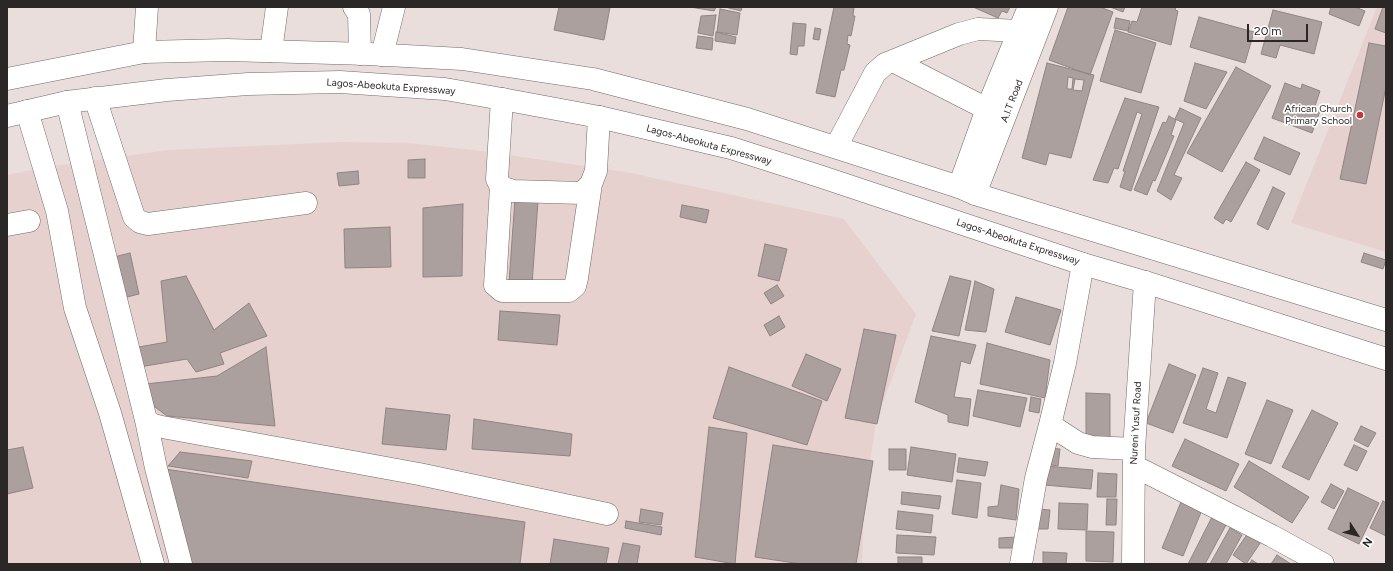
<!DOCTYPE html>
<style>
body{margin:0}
#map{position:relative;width:1393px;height:571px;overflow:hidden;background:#eadedc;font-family:Figtree,sans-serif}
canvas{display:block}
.frame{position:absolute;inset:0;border:8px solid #2c2727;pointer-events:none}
.north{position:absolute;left:1337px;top:515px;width:40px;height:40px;-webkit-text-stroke:3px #fff;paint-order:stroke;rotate:126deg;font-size:11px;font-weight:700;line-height:16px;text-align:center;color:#2c2727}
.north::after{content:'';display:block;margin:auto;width:14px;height:18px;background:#2c2727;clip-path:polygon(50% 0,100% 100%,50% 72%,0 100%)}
.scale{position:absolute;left:1247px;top:24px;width:61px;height:18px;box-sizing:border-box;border:2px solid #2c2727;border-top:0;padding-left:5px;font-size:12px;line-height:14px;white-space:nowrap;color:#2c2727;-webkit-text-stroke:3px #fff;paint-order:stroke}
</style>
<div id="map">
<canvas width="1393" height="571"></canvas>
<div class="frame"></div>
<div class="north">N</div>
<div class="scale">20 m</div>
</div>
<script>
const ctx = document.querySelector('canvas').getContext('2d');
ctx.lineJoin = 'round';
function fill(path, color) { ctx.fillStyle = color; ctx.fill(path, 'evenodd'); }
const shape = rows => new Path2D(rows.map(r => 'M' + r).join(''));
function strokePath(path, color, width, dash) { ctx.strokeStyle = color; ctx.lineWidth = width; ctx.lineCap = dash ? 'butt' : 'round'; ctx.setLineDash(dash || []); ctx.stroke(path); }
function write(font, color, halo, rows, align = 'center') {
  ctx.font = font + ' Figtree,sans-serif'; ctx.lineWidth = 3.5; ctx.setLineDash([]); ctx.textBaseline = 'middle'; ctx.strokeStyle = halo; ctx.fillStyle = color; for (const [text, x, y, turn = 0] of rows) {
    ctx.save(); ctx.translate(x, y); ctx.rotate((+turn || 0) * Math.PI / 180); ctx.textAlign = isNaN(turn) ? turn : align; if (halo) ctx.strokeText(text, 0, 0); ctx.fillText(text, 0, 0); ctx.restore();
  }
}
const built = shape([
 [1377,7,1386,7,1386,252,1291,223],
 [340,142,408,143,474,150,626,172,844,219,916,314,876,421,864,503,862,564,7,564,7,175,47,167,168,150]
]);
const building = shape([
 [559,7,610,7,604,40,554,30,559,7],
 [690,7,722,7,716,7,714,11,690,7],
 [725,7,742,7,741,11,725,7],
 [834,7,854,7,853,16,855,16,851,36,848,35,847,44,850,45,844,70,841,70,835,97,816,93,834,7],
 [973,7,1010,7,1007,13,1002,11,998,18,973,7],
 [1068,7,1100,7,1113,12,1090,75,1049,60,1068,7],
 [1110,7,1125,7,1123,12,1110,7],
 [1142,7,1176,7,1175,10,1178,11,1171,45,1128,32,1132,21,1137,22,1142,7],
 [1331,7,1355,7,1365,11,1359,26,1329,14,1331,7],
 [1383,7,1386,7,1386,33,1375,29,1383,7],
 [720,9,740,13,737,35,717,32,720,9],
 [1273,10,1322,22,1314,54,1280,45,1276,58,1261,54,1273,10],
 [716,15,713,36,698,33,701,16,716,15],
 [1199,17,1254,32,1245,63,1190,47,1199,17],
 [1116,18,1130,21,1128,31,1114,28,1116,18],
 [793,23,806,24,804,46,798,46,797,55,790,54,793,23],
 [815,28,821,29,819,40,813,39,815,28],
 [1115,30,1156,43,1141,93,1100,81,1115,30],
 [716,32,736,37,735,44,715,41,716,32],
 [698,36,713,38,712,50,696,48,698,36],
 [1369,43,1386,46,1386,87,1366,184,1340,179,1369,43],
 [1047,63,1094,75,1071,158,1049,153,1046,165,1022,158,1047,63],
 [1068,77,1073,78,1072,89,1067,89,1068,77],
 [1075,79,1084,80,1082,91,1073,90,1075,79],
 [1195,63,1227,72,1206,109,1184,101,1195,63],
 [1236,67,1271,86,1222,172,1187,153,1236,67],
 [1285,83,1301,89,1302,84,1320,91,1314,109,1320,111,1312,133,1272,118,1285,83],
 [1125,98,1159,107,1131,191,1120,187,1125,171,1123,171,1142,114,1137,112,1118,169,1114,168,1108,183,1093,180,1125,98],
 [1180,108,1201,118,1174,175,1182,178,1171,200,1157,191,1184,123,1175,119,1180,108],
 [1169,116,1176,120,1171,135,1174,136,1155,181,1153,180,1147,195,1134,190,1163,122,1166,123,1169,116],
 [1264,137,1300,153,1290,175,1254,159,1264,137],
 [425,159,425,178,408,178,408,160,425,159],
 [1246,162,1260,170,1231,222,1226,219,1223,224,1214,218,1246,162],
 [358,171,359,184,339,186,337,173,358,171],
 [1273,187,1285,193,1268,230,1257,224,1273,187],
 [515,199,538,201,532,284,509,282,515,199],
 [463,204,462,276,423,277,423,208,463,204],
 [682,205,709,210,706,223,680,217,682,205],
 [390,227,391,267,345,268,344,229,390,227],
 [765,244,787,249,779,281,758,276,765,244],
 [130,253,139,294,119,299,110,258,130,253],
 [1364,253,1386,260,1383,269,1361,262,1364,253],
 [186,276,214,330,249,303,267,336,220,353,224,364,196,372,187,359,139,367,133,348,167,342,161,281,186,276],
 [950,276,971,281,959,336,932,331,950,276],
 [975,281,994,289,986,332,965,330,975,281],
 [777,285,784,296,771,304,764,293,777,285],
 [1016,297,1061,310,1050,345,1005,332,1016,297],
 [500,311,560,315,557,345,498,340,500,311],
 [779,316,785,327,770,336,764,325,779,316],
 [864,329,896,335,877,424,845,418,864,329],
 [931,336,976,345,970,364,961,361,954,397,971,399,968,426,948,422,948,415,915,402,931,336],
 [987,343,1050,360,1045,398,980,384,987,343],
 [266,347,275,426,167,416,151,404,146,384,217,376,266,347],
 [806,354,841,369,827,401,792,386,806,354],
 [1169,364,1196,375,1173,433,1146,423,1169,364],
 [729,367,822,401,807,445,713,418,729,367],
 [1203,368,1218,373,1206,409,1216,413,1228,377,1246,383,1227,438,1183,423,1203,368],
 [978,390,1027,398,1020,427,973,416,978,390],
 [1086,393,1110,394,1110,440,1086,441,1086,393],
 [1031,397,1041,399,1039,413,1029,411,1031,397],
 [1267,400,1293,410,1271,464,1245,454,1267,400],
 [386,408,450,415,446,450,382,444,386,408],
 [1312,410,1338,423,1309,480,1282,467,1312,410],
 [474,419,572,434,570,456,472,449,474,419],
 [1361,426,1376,433,1368,447,1354,440,1361,426],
 [709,427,747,433,735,564,695,557,709,427],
 [1185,439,1239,464,1226,491,1172,466,1185,439],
 [773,445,873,461,856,564,801,564,755,557,773,445],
 [1354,445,1367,451,1357,471,1344,465,1354,445],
 [23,447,33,488,7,494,7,450,23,447],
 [911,447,956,454,952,482,907,475,911,447],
 [1047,448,1060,449,1058,466,1045,464,1047,448],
 [889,449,906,449,906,470,889,470,889,449],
 [180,452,252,461,248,478,168,466,180,452],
 [959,458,988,462,985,476,957,472,959,458],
 [1249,461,1309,497,1292,523,1234,487,1249,461],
 [1045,466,1093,470,1091,489,1044,485,1045,466],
 [165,469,525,522,520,564,190,564,165,469],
 [1098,473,1117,474,1116,497,1097,497,1098,473],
 [957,480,981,483,977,518,952,514,957,480],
 [1331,484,1344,491,1334,509,1321,502,1331,484],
 [1001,485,1019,489,1016,520,988,516,988,507,998,506,1001,485],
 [1348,488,1379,503,1359,544,1328,529,1348,488],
 [902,492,941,496,939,509,901,504,902,492],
 [1107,499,1117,499,1116,525,1106,525,1107,499],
 [1383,501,1386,503,1386,536,1370,528,1383,501],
 [1181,502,1202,510,1183,556,1162,548,1181,502],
 [1059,503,1088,504,1087,530,1058,529,1059,503],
 [641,509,663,513,661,525,639,522,641,509],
 [1038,509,1050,510,1048,529,1036,529,1038,509],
 [898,511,933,515,931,533,896,529,898,511],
 [1212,517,1226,525,1205,564,1188,564,1212,517],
 [626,521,662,527,661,535,625,528,626,521],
 [1230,528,1242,535,1226,564,1210,564,1230,528],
 [1086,531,1114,532,1113,562,1086,561,1086,531],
 [1248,533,1261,542,1246,564,1233,555,1248,533],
 [897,535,936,537,934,555,896,553,897,535],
 [1016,537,1016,548,999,548,999,538,1016,537],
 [554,539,609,548,606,564,550,564,554,539],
 [623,543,640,546,637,564,618,564,623,543],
 [1043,552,1067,553,1066,564,1043,564,1043,552],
 [1277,555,1291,564,1271,564,1277,555],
 [898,557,922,557,922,564,898,564,898,557],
 [1252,560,1258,564,1249,564,1252,560]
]);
const minor = shape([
 [354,7,359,14,360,54],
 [271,51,277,7],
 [144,52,147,7],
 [382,55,394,7],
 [893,61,959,34,978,29,1019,31],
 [95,98,134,217,140,222,148,224,306,203],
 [502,99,497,179,501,187,513,191,582,193,591,184,596,171,599,117],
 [67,102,146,420,153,425,162,427,419,474,607,514],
 [27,111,57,211,75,308,110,413,153,564],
 [836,147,875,73,885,64,893,61,987,109],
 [501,187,495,285,502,291,569,291,575,286,577,278,591,184],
 [959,187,987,109,1029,7],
 [975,194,1047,7],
 [7,225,29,221],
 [146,420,156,468,181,564],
 [1050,425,1078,443,1092,447,1134,449],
 [1134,466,1272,536,1323,564],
 [1021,564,1036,478,1050,425,1065,363,1083,264],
 [1133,564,1134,449,1145,282]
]);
const highway = shape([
 [7,79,144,52,227,50,368,54,462,59,593,79,747,119,959,187,975,194,1386,320],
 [7,116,67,102,167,90,248,84,340,82,445,89,502,99,599,117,731,148,819,176,1083,264,1145,282,1386,359]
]);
const markers = [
 [1360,115,4,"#c53735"]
];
const streetNames = [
 ["Lagos-Abeokuta Expressway",391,87,4],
 ["A.I.T Road",1012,101,-69],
 ["Lagos-Abeokuta Expressway",709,145,15],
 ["Lagos-Abeokuta Expressway",1018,242,18],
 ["Nureni Yusuf Road",1136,423,-87]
];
const poiNames = [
 ["African Church",1352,109],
 ["Primary School",1352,121]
];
fill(built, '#e6d1ce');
fill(building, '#aba09e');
strokePath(building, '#908584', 1);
strokePath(minor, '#736967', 23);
strokePath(highway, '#736967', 23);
strokePath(minor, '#fff', 22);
strokePath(highway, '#fff', 22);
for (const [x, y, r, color] of markers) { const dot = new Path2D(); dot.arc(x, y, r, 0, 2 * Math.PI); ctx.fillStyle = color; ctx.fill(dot); strokePath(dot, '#fff', 1.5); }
write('10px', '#2c2727', '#fff', streetNames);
write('10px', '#2c2727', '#fff', poiNames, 'right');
</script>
